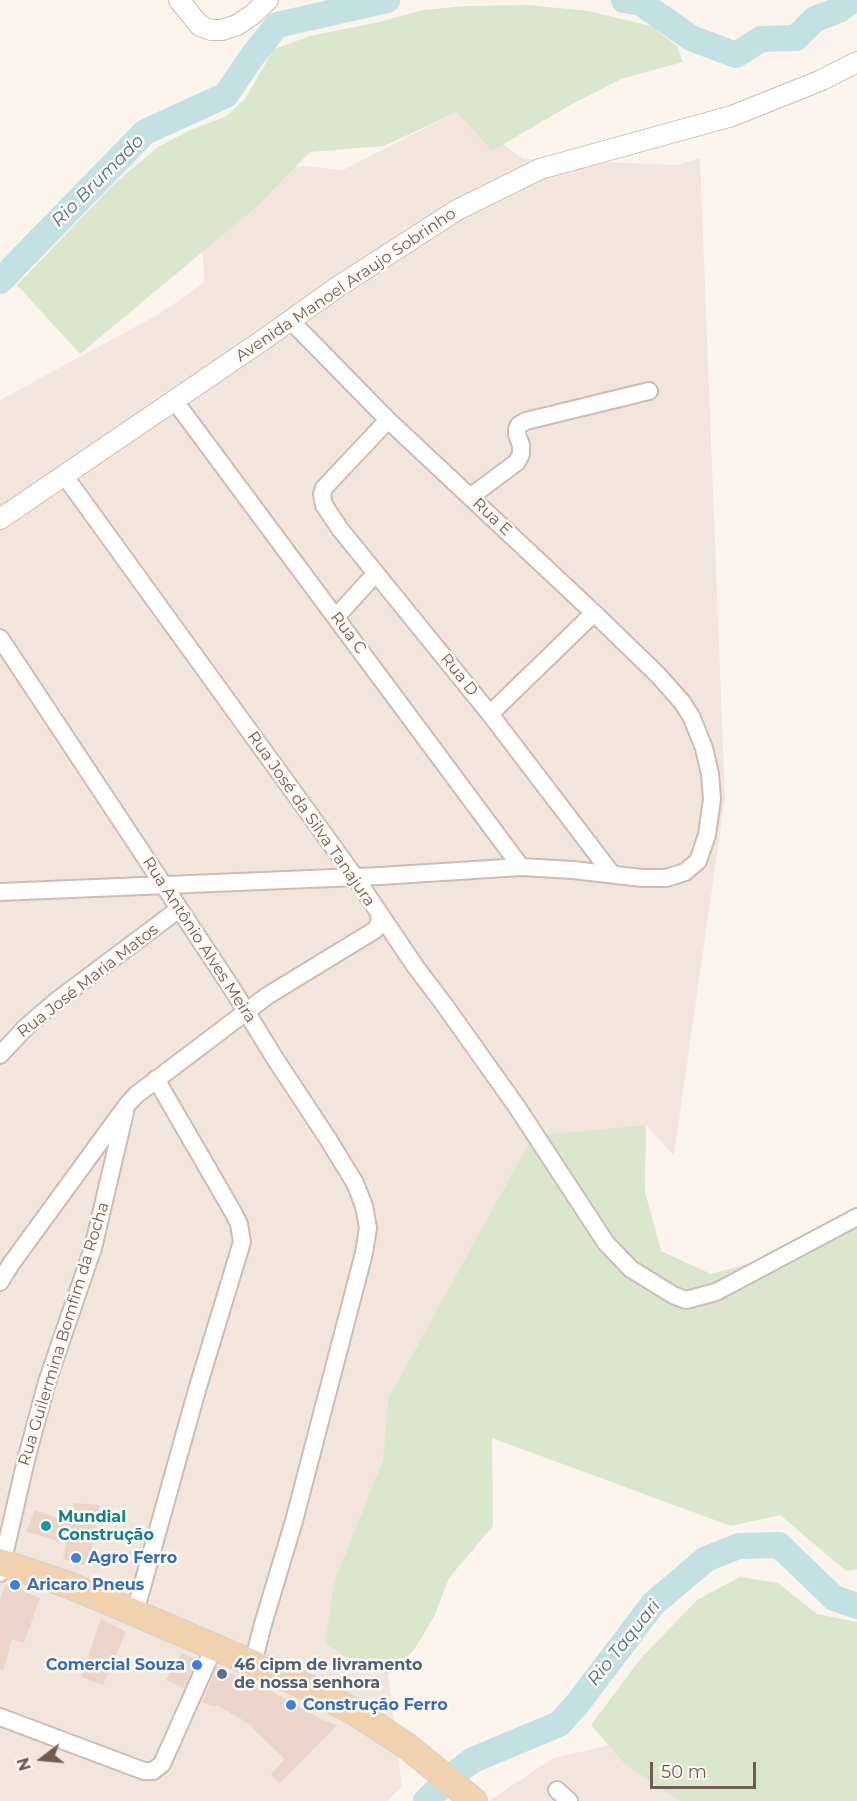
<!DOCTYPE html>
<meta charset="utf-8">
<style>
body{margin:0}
#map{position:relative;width:857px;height:1801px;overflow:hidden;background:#fbf4ed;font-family:Montserrat,sans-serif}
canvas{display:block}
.north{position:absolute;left:12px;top:1729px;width:60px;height:60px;-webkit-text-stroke:4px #fdf9f4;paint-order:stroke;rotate:254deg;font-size:16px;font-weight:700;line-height:24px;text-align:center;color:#745b52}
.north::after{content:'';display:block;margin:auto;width:21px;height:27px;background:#745b52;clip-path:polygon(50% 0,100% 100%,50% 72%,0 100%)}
.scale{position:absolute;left:650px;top:1762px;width:106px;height:27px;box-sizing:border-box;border:3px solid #745b52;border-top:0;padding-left:8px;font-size:18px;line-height:21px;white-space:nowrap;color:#745b52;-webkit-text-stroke:4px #fdf9f4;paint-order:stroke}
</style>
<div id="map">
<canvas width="857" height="1801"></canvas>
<div class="north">N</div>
<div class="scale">50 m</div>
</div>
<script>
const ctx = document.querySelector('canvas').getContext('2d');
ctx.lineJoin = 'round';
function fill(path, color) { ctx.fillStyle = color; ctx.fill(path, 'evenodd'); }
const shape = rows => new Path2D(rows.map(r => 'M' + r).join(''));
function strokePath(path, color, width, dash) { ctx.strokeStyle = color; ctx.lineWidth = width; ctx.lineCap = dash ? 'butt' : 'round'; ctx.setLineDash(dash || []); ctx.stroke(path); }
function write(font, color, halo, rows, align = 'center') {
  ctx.font = font + ' Montserrat,sans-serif'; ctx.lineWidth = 5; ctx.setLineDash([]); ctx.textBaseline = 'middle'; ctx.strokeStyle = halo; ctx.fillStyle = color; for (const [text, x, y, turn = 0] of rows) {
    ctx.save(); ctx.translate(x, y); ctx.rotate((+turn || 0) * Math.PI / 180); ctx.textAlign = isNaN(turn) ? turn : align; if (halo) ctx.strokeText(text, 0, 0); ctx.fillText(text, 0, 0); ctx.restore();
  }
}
const residential = shape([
 [457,112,524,159,678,165,700,158,725,798,674,1156,646,1125,388,1399,383,1459,335,1579,353,1662,388,1675,402,1786,387,1801,0,1801,0,400,159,314,204,283,201,205,262,162,343,170],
 [691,1727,788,1801,489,1801,553,1758]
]);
const green = shape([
 [527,5,589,11,651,26,677,46,683,62,621,79,572,104,492,151,457,112,384,146,310,152,256,207,80,354,17,285,114,184,158,147,190,130,225,117,245,99,274,49,310,36,379,22,423,10,466,6],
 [646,1125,645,1192,661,1251,711,1274,825,1242,857,1224,857,1569,846,1571,780,1515,731,1526,492,1438,493,1526,449,1578,435,1615,414,1650,388,1675,353,1662,325,1643,335,1579,383,1459,388,1399,533,1136],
 [740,1577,778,1583,817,1614,857,1622,857,1801,680,1801,624,1763,591,1725,641,1658,697,1600]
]);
const river = shape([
 [624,0,641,3,691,38,736,55,761,39,796,38,815,19,839,10,852,0],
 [0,281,145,132,226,95,251,58,277,25,387,0],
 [426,1801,458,1771,473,1760,559,1724,578,1703,653,1604,706,1559,739,1546,779,1545,834,1598,857,1606]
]);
const building = shape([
 [74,1503,100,1505,88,1566,63,1559,66,1543,26,1532,35,1510,70,1522],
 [6,1584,40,1598,24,1643,12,1639,3,1671,0,1670,0,1599],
 [101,1619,126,1632,103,1685,81,1677],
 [182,1653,197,1659,184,1688,166,1680],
 [217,1666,237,1677,238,1674,264,1687,323,1720,337,1725,279,1784,271,1774,285,1759,252,1728,253,1726,216,1705,216,1707,202,1702]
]);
const minor = shape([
 [174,400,521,867],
 [388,420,324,488,322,494,324,505,340,529,490,714,612,874],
 [64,475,355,877,415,966,443,1003,517,1107,606,1243,631,1269,673,1295,686,1300,716,1292,857,1217],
 [470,497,517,462,521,454,521,445,517,435,517,429,519,425,526,421,649,391],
 [336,617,376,573],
 [0,638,233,990,274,1057,328,1139,355,1183,364,1206,368,1228,364,1253,294,1521,263,1624,253,1663],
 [490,714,594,613],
 [0,892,380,876,521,867,573,870,642,878,666,878,685,872,698,861,707,835,712,799,710,774,704,748,691,716,682,702,658,675,594,613,388,420,290,320],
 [0,1055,26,1027,55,1002,179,909],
 [0,1282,11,1264,127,1105,136,1095,267,996,375,930,380,922,379,915],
 [0,1573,26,1460,47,1382,93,1248,125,1112],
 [135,1612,197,1390,242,1242,239,1224,233,1212,156,1079],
 [0,1717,144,1771,153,1771,162,1764,214,1647],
 [557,1790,569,1801]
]);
const tertiary = shape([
 [179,0,200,26,211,30,222,30,237,25,252,15,268,0],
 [0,519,263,340,336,288,457,210,540,169,732,116,822,80,857,62]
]);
const primary = shape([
 [0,1562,66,1584,105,1600,298,1683,355,1712,390,1735,407,1746,474,1801]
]);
const markers = [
 [46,1526,6,"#0f9aa8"],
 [76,1558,6,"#3f7fe0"],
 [15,1585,6,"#3f7fe0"],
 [197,1665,6,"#3f7fe0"],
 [222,1674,6,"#5c6f8a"],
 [291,1705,6,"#3f7fe0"]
];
const streetNames = [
 ["Avenida Manoel Araujo Sobrinho",346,285,-34],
 ["Rua E",492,517,43],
 ["Rua C",348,633,53],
 ["Rua D",459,675,51],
 ["Rua José da Silva Tanajura",311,819,55],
 ["Rua Antônio Alves Meira",199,940,57],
 ["Rua José Maria Matos",88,981,-38],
 ["Rua Guilermina Bomfim da Rocha",64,1334,-73]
];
const cultureNames = [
 ["Mundial",58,1517],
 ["Construção",58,1535]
];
const shopNames = [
 ["Agro Ferro",88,1558],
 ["Aricaro Pneus",27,1585],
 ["Comercial Souza",185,1665,"right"],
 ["Construção Ferro",303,1705]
];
const serviceNames = [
 ["46 cipm de livramento",234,1665],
 ["de nossa senhora",234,1683]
];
const waterNames = [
 ["Rio Brumado",98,181,-45],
 ["Rio Taquari",624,1643,-51]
];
fill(residential, '#f2e6dc');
fill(green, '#dae7cd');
strokePath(river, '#c3e1e3', 26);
fill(building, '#edd4c8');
strokePath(minor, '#ccbcb4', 20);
strokePath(tertiary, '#ccbcb4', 22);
strokePath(primary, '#d8d1cf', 28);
strokePath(minor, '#fff', 16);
strokePath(tertiary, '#fff', 20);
strokePath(primary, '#f0d2af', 26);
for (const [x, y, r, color] of markers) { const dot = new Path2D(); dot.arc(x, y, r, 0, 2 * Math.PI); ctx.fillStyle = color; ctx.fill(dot); strokePath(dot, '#fdf9f4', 2); }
write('16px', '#745b52', '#fdf9f4', streetNames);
write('bold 16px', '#0d838f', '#fdf9f4', cultureNames, 'left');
write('bold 16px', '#366cbe', '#fdf9f4', shopNames, 'left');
write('bold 16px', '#4e5e75', '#fdf9f4', serviceNames, 'left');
write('italic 18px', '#4b797d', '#fdf9f4', waterNames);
</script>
